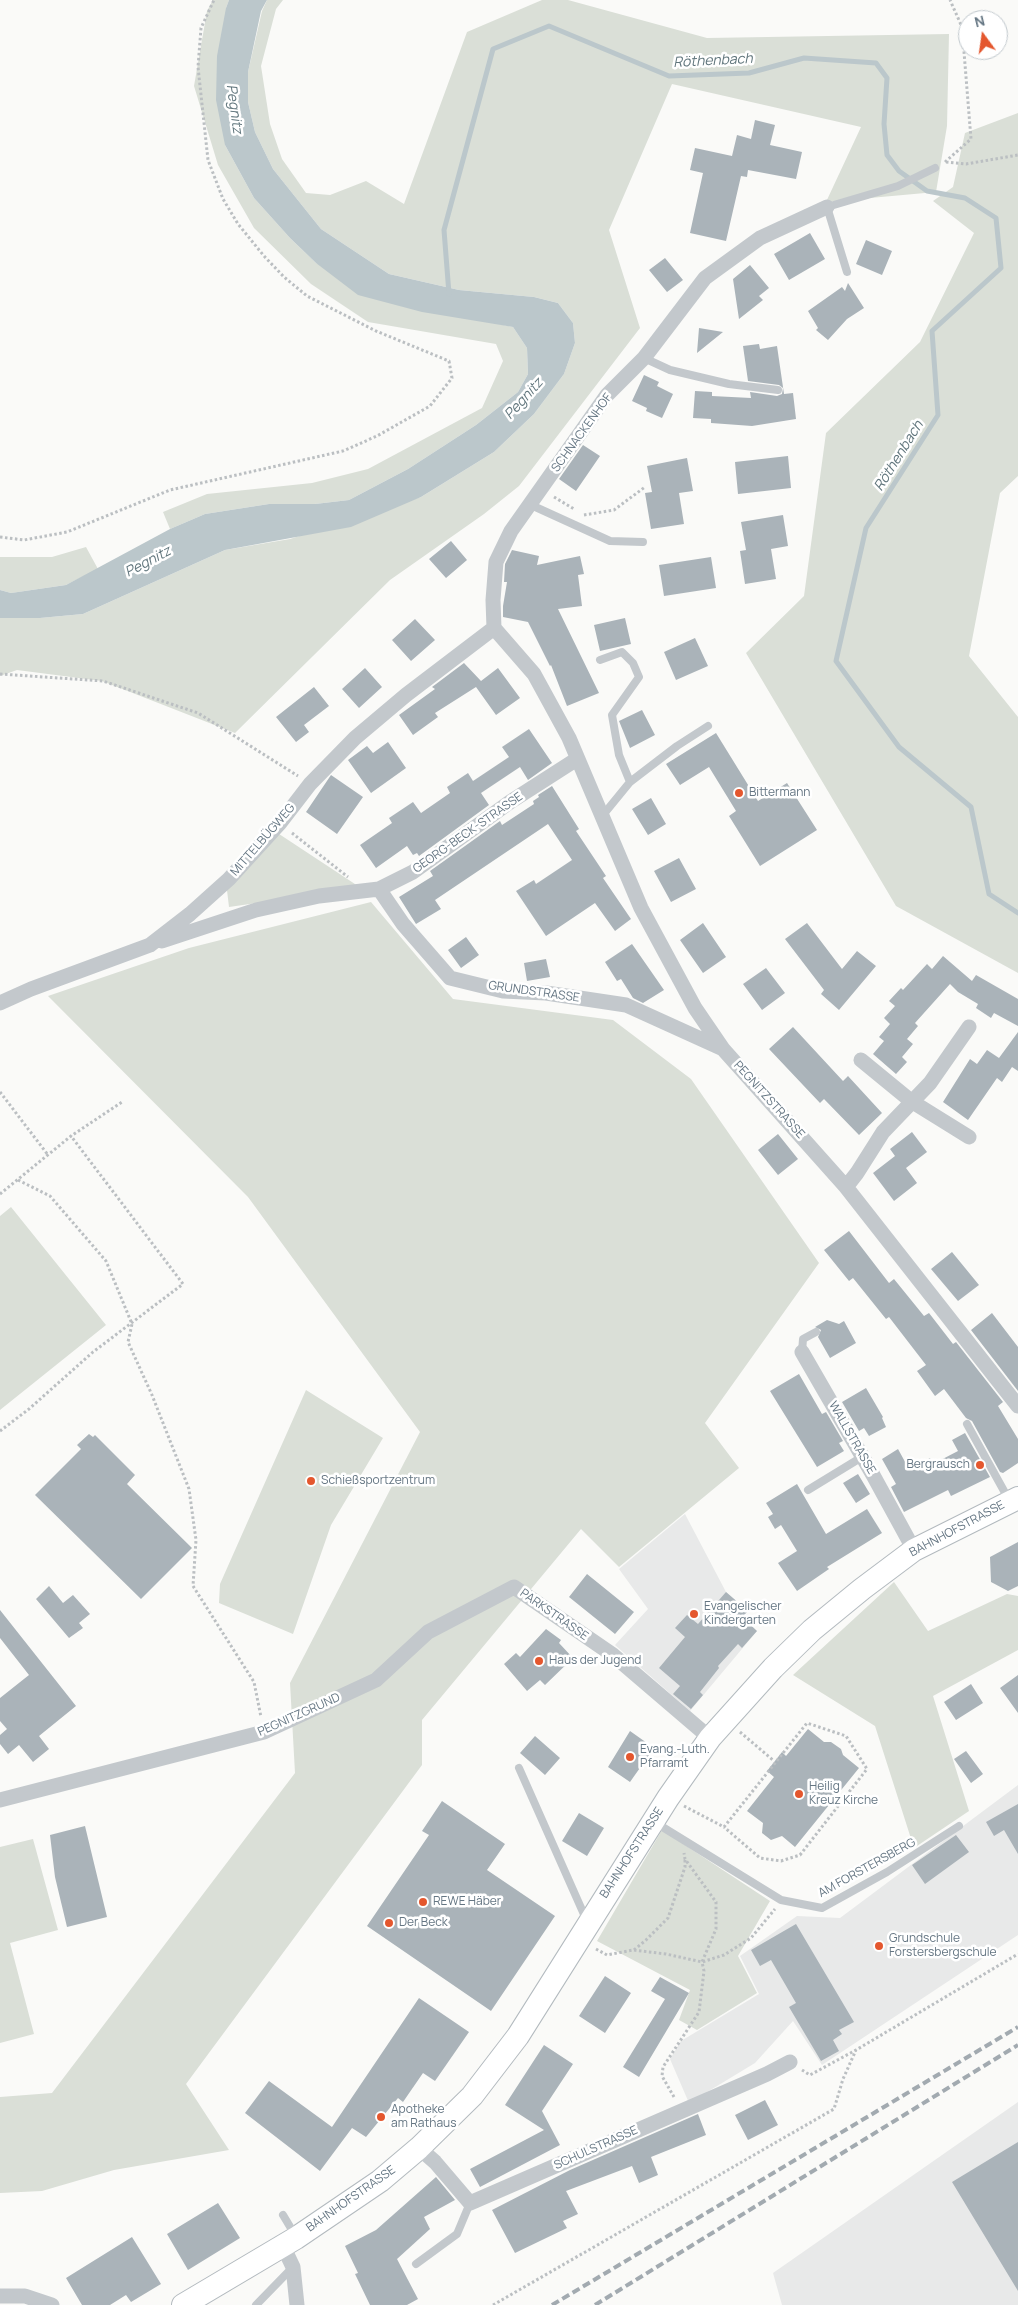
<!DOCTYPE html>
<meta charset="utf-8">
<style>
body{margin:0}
#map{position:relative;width:1018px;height:2305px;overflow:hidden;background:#fafaf8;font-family:Manrope,sans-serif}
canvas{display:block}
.north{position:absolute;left:958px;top:10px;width:50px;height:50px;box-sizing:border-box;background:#fff;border:1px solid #c1c8cd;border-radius:50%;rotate:346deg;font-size:14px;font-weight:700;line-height:20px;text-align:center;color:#657683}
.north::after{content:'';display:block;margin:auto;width:18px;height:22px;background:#e4572e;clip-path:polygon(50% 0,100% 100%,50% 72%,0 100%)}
</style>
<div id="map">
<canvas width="1018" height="2305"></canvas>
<div class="north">N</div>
</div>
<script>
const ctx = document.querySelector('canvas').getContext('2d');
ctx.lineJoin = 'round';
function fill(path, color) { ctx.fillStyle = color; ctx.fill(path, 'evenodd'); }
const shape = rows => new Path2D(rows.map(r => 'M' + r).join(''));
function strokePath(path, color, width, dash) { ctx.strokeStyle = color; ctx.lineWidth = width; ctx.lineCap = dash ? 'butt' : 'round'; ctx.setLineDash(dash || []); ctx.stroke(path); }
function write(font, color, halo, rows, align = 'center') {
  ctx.font = font + ' Manrope,sans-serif'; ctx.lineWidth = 5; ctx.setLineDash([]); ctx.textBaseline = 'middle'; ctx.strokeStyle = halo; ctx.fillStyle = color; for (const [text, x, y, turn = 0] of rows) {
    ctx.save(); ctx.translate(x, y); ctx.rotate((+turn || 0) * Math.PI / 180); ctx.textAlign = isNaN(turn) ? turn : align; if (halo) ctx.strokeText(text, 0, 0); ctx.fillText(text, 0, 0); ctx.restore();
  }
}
const built = shape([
 [685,1514,726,1592,748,1611,742,1617,757,1631,690,1711,615,1645,648,1609,619,1569],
 [1018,1785,1018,1935,822,2065,793,2021,755,2063,689,2103,670,2059,681,2041,759,1994,740,1956,797,1916,840,1918],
 [1018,2102,1018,2305,782,2305,773,2273]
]);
const green = shape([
 [213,0,229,0,226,8,225,145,254,198,290,238,316,263,485,321,513,327,527,348,528,374,518,392,476,425,408,469,349,500,315,504,269,504,205,514,170,529,163,512,207,494,312,483,368,469,482,408,503,361,496,344,368,322,311,284,254,228,218,165,194,86,207,11],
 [267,0,283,0,276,9,261,66,270,124,282,159,306,193,330,195,366,181,404,204,467,32,542,0,568,0,707,38,949,34,947,126,936,192,826,202,861,127,672,84,609,230,640,328,519,486,484,514,390,580,235,733,102,681,17,670,0,676,0,618,40,618,83,614,225,550,290,539,421,497,494,452,534,414,564,374,575,343,573,323,558,303,534,297,459,290,389,274,321,229,273,169,255,132,248,102,248,72,262,11],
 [1018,113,1018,476,1000,493,969,656,1018,717,1018,973,896,906,746,653,804,596,826,433,920,342,974,233,933,201,953,187,965,133],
 [86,547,98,569,66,585,11,593,0,590,0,557,52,557],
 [273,830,361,888,229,907,226,882],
 [371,902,453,999,613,1020,691,1079,819,1263,705,1423,739,1468,619,1567,581,1529,422,1720,422,1765,186,2084,229,2150,114,2170,42,2191,0,2193,0,2097,52,2093,295,1773,290,1683,420,1432,248,1197,48,996,189,948],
 [11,1207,106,1325,0,1410,0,1216],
 [306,1390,383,1438,331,1525,293,1634,219,1603,220,1584],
 [894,1582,928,1631,1007,1594,1018,1596,1018,1650,933,1696,969,1811,914,1848,875,1726,793,1675],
 [662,1830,770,1901,738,1956,757,1993,697,2030,679,2020,690,1990,597,1941],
 [33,1839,58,1930,10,1943,34,2034,0,2043,0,1847]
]);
const water = shape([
 [229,0,267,0,261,11,248,72,248,102,255,132,273,169,321,229,389,274,459,290,534,297,558,303,573,323,575,343,564,374,534,414,494,452,421,497,351,527,225,550,83,614,40,618,0,618,0,590,11,593,66,585,170,529,205,514,269,504,315,504,349,500,408,469,476,425,518,392,528,374,527,348,513,327,422,312,358,295,316,263,290,238,254,198,225,145,216,100,217,56,226,8]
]);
const stream = shape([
 [449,294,444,230,493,49,549,26,669,76,749,73,804,58,876,63,887,78,884,124,887,155,899,171,927,191,965,198,996,218,1001,268,932,331,938,415,866,528,836,661,899,747,971,807,989,894,1018,913]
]);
const building = shape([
 [755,120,775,125,770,145,802,152,796,179,748,170,747,177,741,176,726,241,690,233,703,173,690,170,695,148,732,156,737,135,751,139],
 [810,233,825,259,789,280,774,254],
 [866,240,892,251,882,275,856,264],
 [665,258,683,280,667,292,649,270],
 [750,265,769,288,759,296,763,300,739,319,733,279],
 [848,283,864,308,847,319,828,340,816,330,818,328,808,311,842,287,845,291],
 [699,328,723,332,697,353],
 [759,344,760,349,777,346,784,394,793,393,796,419,752,426,711,423,711,419,693,418,695,391,712,392,712,396,751,398,750,392,777,396,782,394,783,388,779,385,748,381,743,346],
 [644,375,659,382,657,386,673,394,662,418,646,411,647,408,632,401],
 [583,445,600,456,576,491,559,479],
 [788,456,791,488,738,494,735,462],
 [687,458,693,491,679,493,684,524,651,529,645,493,652,492,647,466],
 [783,515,788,546,771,549,776,579,745,584,740,551,746,550,741,522],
 [451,541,467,560,446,578,429,559],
 [512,550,539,556,537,565,580,556,584,574,578,575,582,606,558,609,599,693,567,706,551,665,550,666,528,622,503,617,503,606,507,582,504,582,505,564],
 [711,557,716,588,664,596,659,565],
 [625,618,631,644,600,651,594,625],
 [415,619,435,640,411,661,392,640],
 [695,638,708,666,676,680,664,652],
 [464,663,481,681,498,668,520,698,496,715,476,687,435,713,438,717,413,735,399,715,435,689,432,687],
 [365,668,382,687,359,708,342,689],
 [314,687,329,706,304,725,309,732,296,742,276,717],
 [642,710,655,735,630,748,619,721],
 [529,729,552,763,528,780,520,767,481,793,489,805,419,856,417,853,413,855,407,846,376,868,360,845,392,823,389,818,413,802,421,813,450,793,447,787,468,773,473,781,509,757,502,747],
 [716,733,758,801,787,783,817,830,760,866,729,816,736,811,709,767,680,785,666,764],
 [388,742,406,768,371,793,348,760,367,746,373,753],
 [331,775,363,797,337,834,306,812],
 [552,786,579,829,576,831,606,876,603,878,631,919,615,931,595,903,546,936,516,891,534,880,536,884,572,860,548,824,435,900,441,909,416,924,399,897,433,876,430,871,500,821,502,825,534,804,533,801,539,797,538,795],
 [651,798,666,824,648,835,632,809],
 [679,858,696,889,671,902,654,871],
 [703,923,726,957,703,973,680,940],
 [807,923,842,969,857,951,876,966,839,1010,821,994,824,990,785,939],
 [466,937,479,955,461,968,448,950],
 [632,944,664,990,643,1003,633,998,621,979,617,981,605,962],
 [943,956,972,981,976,975,1018,999,1018,1026,994,1013,991,1018,976,1008,978,1004,958,992,950,984,915,1023,918,1026,907,1039,913,1044,902,1057,907,1062,896,1074,873,1054,884,1041,879,1037,890,1024,884,1018,895,1006,889,1001,901,988,903,990,927,964,932,969],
 [546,959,550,977,527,981,524,963],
 [766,968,785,993,762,1010,743,984],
 [793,1027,843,1081,848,1076,882,1113,859,1135,824,1099,820,1103,769,1049],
 [1018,1032,1018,1071,1012,1067,1002,1082,997,1078,968,1120,943,1102,970,1059,977,1064,987,1050,999,1058],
 [912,1132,927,1152,906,1168,917,1183,894,1201,873,1173,895,1156,890,1149],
 [778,1134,798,1159,778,1175,758,1150],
 [849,1231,889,1283,894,1279,924,1316,929,1313,953,1344,956,1342,1003,1402,998,1406,1018,1439,1018,1463,1003,1473,1000,1472,972,1421,966,1418,944,1389,935,1396,917,1371,926,1365,889,1317,886,1319,853,1278,849,1281,824,1250],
 [952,1252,979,1285,958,1301,931,1269],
 [992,1313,1018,1347,1018,1391,971,1330],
 [827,1320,839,1324,844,1321,856,1343,830,1358,818,1337,821,1330,815,1327],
 [799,1374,822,1414,826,1412,843,1441,839,1443,844,1451,817,1467,770,1391],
 [866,1388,883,1417,882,1418,886,1427,869,1436,864,1428,859,1431,842,1402],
 [965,1433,990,1477,951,1496,948,1490,904,1512,891,1487,896,1484,882,1459,898,1449,909,1469,930,1458,933,1464,958,1451,952,1440],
 [89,1434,93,1437,95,1435,135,1475,127,1484,192,1548,141,1599,35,1495,81,1449,77,1445],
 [858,1474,870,1494,856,1503,843,1483],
 [797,1484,826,1534,867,1509,882,1533,827,1567,829,1569,797,1591,778,1563,797,1551,781,1525,775,1529,768,1517,773,1514,766,1503],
 [1018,1542,1018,1586,1008,1591,991,1582,990,1557],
 [587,1574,634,1612,615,1634,569,1597],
 [49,1586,63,1603,73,1595,90,1614,79,1623,83,1628,69,1638,36,1599],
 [726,1592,748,1611,742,1617,757,1631,742,1648,738,1644,718,1666,719,1668,700,1692,703,1695,691,1709,673,1694,680,1686,659,1668,685,1637,675,1628,687,1615,698,1624],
 [0,1610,76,1706,39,1736,49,1749,33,1762,19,1745,8,1754,0,1744,0,1735,7,1729,0,1721,0,1698,29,1675,0,1638],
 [546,1629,561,1640,559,1643,573,1658,545,1685,540,1680,527,1691,504,1664,516,1653,520,1657],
 [1018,1675,1018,1713,1000,1688],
 [971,1684,983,1703,956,1720,944,1702],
 [808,1729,824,1742,831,1742,841,1749,843,1755,859,1768,795,1847,782,1836,771,1840,762,1833,763,1823,747,1811,774,1777,767,1771,782,1752,786,1756],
 [630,1731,654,1748,630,1782,608,1767],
 [535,1736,560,1758,545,1775,520,1753],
 [966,1751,983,1774,971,1783,954,1759],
 [442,1801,505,1844,487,1870,555,1916,491,2011,367,1926,429,1835,422,1831],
 [1018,1804,1018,1854,1004,1830,994,1836,986,1822],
 [579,1813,604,1828,587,1856,562,1841],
 [85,1826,107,1917,67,1927,55,1877,50,1835],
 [956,1835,969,1852,925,1884,912,1865],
 [796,1924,854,2022,839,2030,842,2034,833,2040,839,2051,821,2061,789,2007,796,2003,771,1960,760,1966,751,1950],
 [605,1976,631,1993,605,2033,579,2016],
 [660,1977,689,1993,639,2077,623,2067,665,1999,651,1991],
 [419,1998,469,2032,435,2081,423,2073,403,2102,398,2098,366,2137,352,2128,320,2171,245,2113,269,2081,332,2127],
 [544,2045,573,2064,542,2111,560,2145,480,2187,470,2169,544,2130,505,2105],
 [765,2100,778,2125,748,2140,735,2115],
 [698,2114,706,2135,651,2157,658,2175,639,2183,632,2166,566,2191,578,2214,563,2221,567,2228,515,2253,492,2210,570,2170],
 [1018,2142,1018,2291,952,2182],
 [436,2177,455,2200,424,2217,430,2229,397,2259,418,2299,407,2305,370,2305,355,2274,358,2273,345,2246,376,2230],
 [218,2203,240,2238,188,2270,167,2234],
 [132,2237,161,2284,131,2302,126,2295,110,2305,82,2305,66,2278]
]);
const path = shape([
 [945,162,971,139,962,27,950,0],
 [946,162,966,164,1018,155],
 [554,497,574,509],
 [584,515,614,510,645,487],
 [0,537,24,540,67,532,170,490,343,451,377,436,430,406,452,378,449,361,376,331,307,296,284,277,264,256,238,224,223,199,208,160,198,67,201,28,214,0],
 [0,674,103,681,198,713,298,776],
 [292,833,348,877],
 [0,1092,48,1155],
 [18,1180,50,1196,106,1261,132,1324,128,1342,152,1395,189,1489,196,1540,193,1586,254,1682,261,1717],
 [0,1194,71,1136,122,1102],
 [0,1431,29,1409,93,1352,183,1284,71,1136],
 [740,1732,774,1761],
 [684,1806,724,1827,807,1723,846,1736,867,1769,800,1855,781,1861,760,1858,724,1827],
 [596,1949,607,1955,633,1950,666,1954,702,1962,724,1955,751,1938,775,1909],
 [634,1950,646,1940,668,1918,685,1867,685,1859],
 [802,2070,810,2075,856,2050,1018,1954],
 [674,2097,662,2076,663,2067,699,2012,704,1971,702,1962,716,1929,716,1902,685,1859,684,1853],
 [493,2305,834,2109,843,2079,856,2050]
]);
const lane = shape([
 [847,272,827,207,898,186,935,168],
 [644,358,670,370,729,384,778,390],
 [531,505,610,541,643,542],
 [600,660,622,652,633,663,639,677,612,715,619,755,630,782],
 [603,815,630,782,677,746,708,726],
 [802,1352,803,1339,816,1332],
 [967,1424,1009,1500],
 [808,1490,862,1457],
 [519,1768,586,1919],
 [656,1823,781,1900,822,1908,887,1872,959,1826],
 [283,2215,295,2235],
 [416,2264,457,2234,470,2203],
 [256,2305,293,2267]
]);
const street = shape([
 [827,207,760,238,705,278,644,358,607,395,511,531,496,562,493,600,494,628,534,674,569,738,641,908,695,1008,723,1049,846,1187,1018,1406],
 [379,889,403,924,450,978,503,991,546,993,626,1005,723,1049],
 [162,941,256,910,319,896,379,889,413,872,510,802,577,759],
 [0,1003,31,989,150,945,190,914,229,879,280,823,310,784,355,738,406,695,494,628],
 [861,1060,911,1101,969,1137],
 [846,1187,857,1173,883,1132,930,1083,969,1027],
 [802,1352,873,1475,914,1550],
 [0,1800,264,1732,376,1680,428,1632,514,1587,613,1655,710,1738],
 [419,2148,435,2162,470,2203,767,2074,790,2062],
 [283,2246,293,2267,297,2305],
 [0,2296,25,2296,52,2305]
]);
const secondary = shape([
 [183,2305,296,2238,380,2181,419,2148,472,2096,518,2036,668,1798,710,1738,773,1668,812,1630,862,1589,914,1550,1018,1498]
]);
const rail = shape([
 [552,2305,1018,2027],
 [595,2305,1018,2045]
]);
const markers = [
 [739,793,5,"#e4572e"],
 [980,1465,5,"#e4572e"],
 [311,1481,5,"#e4572e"],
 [694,1614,5,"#e4572e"],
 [539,1661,5,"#e4572e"],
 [630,1757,5,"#e4572e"],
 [799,1794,5,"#e4572e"],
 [423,1902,5,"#e4572e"],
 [389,1923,5,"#e4572e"],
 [879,1946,5,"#e4572e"],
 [381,2117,5,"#e4572e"]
];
const streetNames = [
 ["SCHNACKENHOF",582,433,-54],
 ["GEORG-BECK-STRASSE",468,833,-35],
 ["MITTELBÜGWEG",263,840,-49],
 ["GRUNDSTRASSE",534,992,8],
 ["PEGNITZSTRASSE",769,1100,48],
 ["WALLSTRASSE",852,1438,60],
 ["BAHNHOFSTRASSE",957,1529,-28],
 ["PARKSTRASSE",554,1615,35],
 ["PEGNITZGRUND",299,1715,-24],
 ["BAHNHOFSTRASSE",632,1853,-57],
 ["AM FORSTERSBERG",867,1868,-29],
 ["SCHULSTRASSE",596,2148,-24],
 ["BAHNHOFSTRASSE",351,2199,-35]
];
const poiNames = [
 ["Bittermann",749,793],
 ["Bergrausch",970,1465,"right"],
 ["Schießsportzentrum",321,1481],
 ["Evangelischer",704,1607],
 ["Kindergarten",704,1621],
 ["Haus der Jugend",549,1661],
 ["Evang.-Luth.",640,1750],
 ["Pfarramt",640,1764],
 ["Heilig",809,1787],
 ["Kreuz Kirche",809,1801],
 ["REWE Häber",433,1902],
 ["Der Beck",399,1923],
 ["Grundschule",889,1939],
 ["Forstersbergschule",889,1953],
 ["Apotheke",391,2110],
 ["am Rathaus",391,2124]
];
const waterNames = [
 ["Röthenbach",713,61,-3],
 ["Pegnitz",234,109,82],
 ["Pegnitz",524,399,-48],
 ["Röthenbach",899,456,-58],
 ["Pegnitz",148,562,-28]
];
fill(built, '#e8e9e9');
fill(green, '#dadfd7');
fill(water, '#bbc7cb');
strokePath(stream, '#bbc7cb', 5);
fill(building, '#aab3b9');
strokePath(secondary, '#b3babf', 24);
strokePath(path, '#bbbfc2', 3, [2.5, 2.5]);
strokePath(lane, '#c3c8cc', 8);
strokePath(street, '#c3c8cc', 15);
strokePath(secondary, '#fff', 22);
strokePath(rail, '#a2aab0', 4, [8, 4]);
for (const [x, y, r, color] of markers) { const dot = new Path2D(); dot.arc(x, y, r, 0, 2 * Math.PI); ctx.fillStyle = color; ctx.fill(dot); strokePath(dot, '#fff', 2); }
write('12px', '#657683', '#fff', streetNames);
write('12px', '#657683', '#fff', poiNames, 'left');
write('italic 14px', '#60757c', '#fff', waterNames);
</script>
